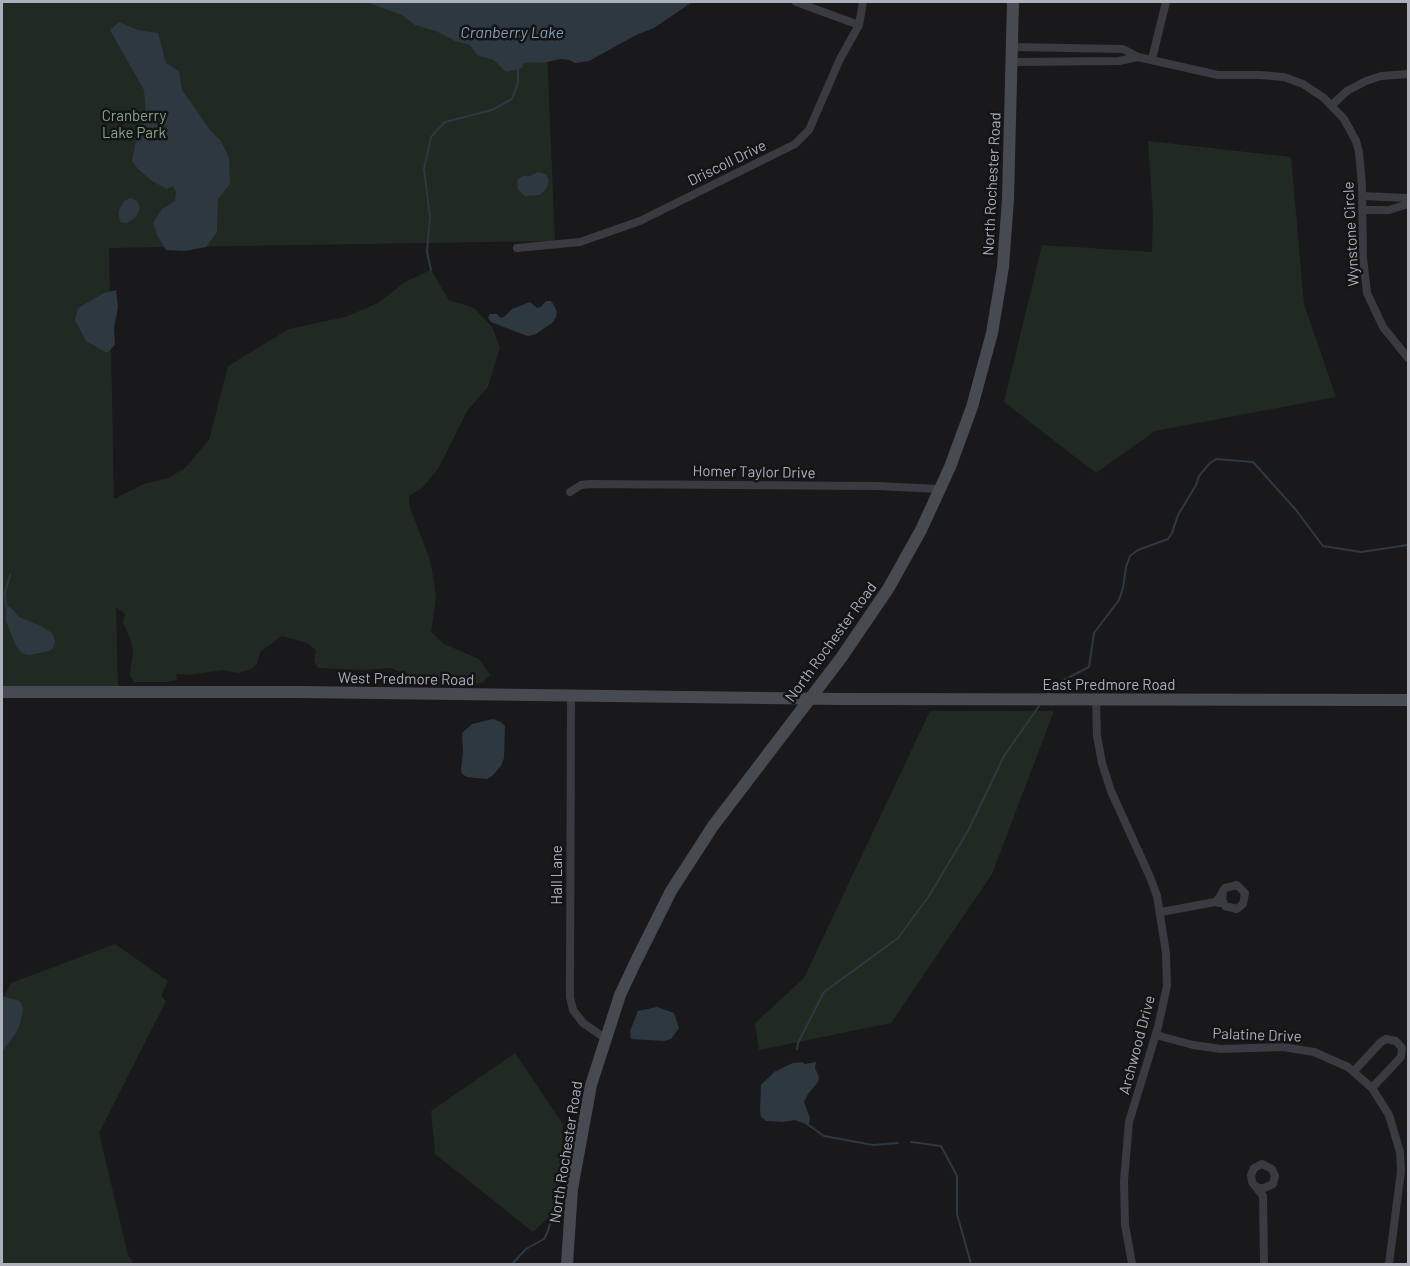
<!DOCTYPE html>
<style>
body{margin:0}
#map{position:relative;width:1410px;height:1266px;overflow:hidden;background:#19191b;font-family:Barlow,sans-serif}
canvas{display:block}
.frame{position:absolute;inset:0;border:3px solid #abb0bb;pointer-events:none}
</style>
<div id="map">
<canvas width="1410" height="1266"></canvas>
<div class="frame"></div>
</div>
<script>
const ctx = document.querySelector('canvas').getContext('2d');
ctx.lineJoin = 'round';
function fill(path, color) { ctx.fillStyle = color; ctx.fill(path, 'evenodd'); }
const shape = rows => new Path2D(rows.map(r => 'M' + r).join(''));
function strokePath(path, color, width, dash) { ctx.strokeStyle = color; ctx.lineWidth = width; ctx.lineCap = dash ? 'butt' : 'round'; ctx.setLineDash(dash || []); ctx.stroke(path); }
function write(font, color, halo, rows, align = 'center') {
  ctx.font = font + ' Barlow,sans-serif'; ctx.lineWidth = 5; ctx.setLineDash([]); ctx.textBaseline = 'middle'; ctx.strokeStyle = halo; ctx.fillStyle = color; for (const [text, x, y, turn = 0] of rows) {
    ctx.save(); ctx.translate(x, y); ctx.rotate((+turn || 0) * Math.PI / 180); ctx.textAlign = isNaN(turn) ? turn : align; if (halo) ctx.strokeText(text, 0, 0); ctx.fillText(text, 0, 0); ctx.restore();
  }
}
const green = shape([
 [2,2,545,2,555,241,109,248,114,499,144,484,168,478,185,468,209,440,228,366,289,329,345,317,378,303,405,282,431,270,449,300,474,308,492,327,500,347,488,387,467,411,438,469,422,488,409,496,410,508,429,557,433,576,436,597,431,632,444,644,479,659,490,675,482,683,428,685,391,668,364,670,318,668,314,661,316,650,307,643,282,636,260,652,257,664,251,669,238,673,222,670,188,675,176,674,177,680,166,682,134,682,130,675,133,650,131,641,123,622,125,614,116,607,118,688,2,689],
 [1148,141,1291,157,1304,304,1336,397,1155,431,1096,473,1004,402,1042,245,1152,252,1153,215],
 [930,711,1054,711,992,874,891,1023,759,1050,755,1023,804,978],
 [115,944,168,981,161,996,166,1001,99,1133,128,1255,134,1264,2,1264,2,999,11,983],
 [515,1053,563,1124,559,1208,533,1232,435,1154,431,1111]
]);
const water = shape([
 [366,2,692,2,654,28,636,35,589,61,575,63,569,60,560,59,543,63,529,62,523,64,522,68,506,72,494,60,477,55,470,45,455,41,436,31,415,25,402,15],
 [119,22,138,30,158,33,166,63,179,71,182,90,210,130,221,141,229,158,230,184,218,199,217,232,206,247,185,251,166,250,157,235,153,223,162,209,175,201,176,192,173,186,167,189,152,181,138,169,132,161,135,145,146,117,144,90,110,30],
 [538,172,546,174,549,181,546,189,540,195,525,196,518,190,517,180,523,176,530,176],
 [130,198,137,201,140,208,136,217,127,223,121,222,119,218,119,210,124,201],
 [116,290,118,307,114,328,115,345,107,353,86,341,75,320,78,308,104,293],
 [546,301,551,301,554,305,557,312,556,317,552,323,536,334,528,336,522,334,491,322,488,318,490,314,497,314,501,318,504,317,512,309,530,302,537,308,541,307],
 [6,607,10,607,19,617,41,626,52,633,55,641,53,648,50,651,29,655,22,653,16,646,6,621],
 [493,719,501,722,505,726,504,758,501,766,492,776,487,779,467,777,462,774,461,769,463,753,462,733,472,724],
 [2,996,20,1001,23,1009,20,1024,16,1033,2,1052],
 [657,1007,674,1013,679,1028,671,1039,664,1041,631,1039,630,1031,638,1011],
 [802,1062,805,1064,816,1062,815,1068,819,1077,818,1082,808,1094,804,1102,810,1118,809,1124,808,1125,795,1120,784,1122,766,1121,761,1117,760,1110,761,1085,774,1072,793,1063]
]);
const stream = shape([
 [431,270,427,252,430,217,424,169,431,137,445,122,492,110,512,99,518,83,518,69],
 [6,607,5,592,10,575],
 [1048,693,1058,683,1089,667,1094,633,1119,600,1123,588,1126,567,1130,556,1138,550,1168,539,1172,533,1178,515,1196,485,1199,476,1209,464,1216,459,1253,462,1296,510,1323,546,1361,552,1408,545],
 [797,1049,798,1043,824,992,898,938,929,896,969,829,1004,756,1039,706],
 [807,1124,824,1136,873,1145,898,1143],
 [911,1142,941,1146,957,1176,957,1214,971,1264],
 [512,1264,526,1249,544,1239,548,1231,551,1220]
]);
const street = shape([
 [796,2,859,25],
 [1012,47,1123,49,1138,57,1218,75,1260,75,1284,77,1303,84,1324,98,1344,119,1356,141,1359,152,1362,185,1363,258,1367,293,1383,327,1408,358],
 [1152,59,1166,2],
 [1011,62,1119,61,1138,57],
 [1332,105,1347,91,1366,81,1381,76,1408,74],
 [1362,196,1408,198],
 [1362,210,1389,210,1408,204],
 [517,248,580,242,640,221,795,144,809,130,840,59,859,25,863,2],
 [570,492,581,485,589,484,876,486,940,489],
 [571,696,570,997,573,1010,583,1023,605,1038],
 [1096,699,1097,736,1102,763,1111,791,1150,877,1157,896,1166,953,1167,986,1158,1027,1129,1122,1124,1181,1125,1225,1132,1264],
 [1215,902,1219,898,1223,891,1225,888,1237,885,1245,893,1243,904,1237,909,1225,906,1222,899,1223,891],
 [1161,912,1215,902,1219,903],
 [1156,1035,1193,1045,1221,1049,1283,1047,1314,1052,1348,1067,1372,1088,1389,1115,1400,1152,1401,1171,1389,1264],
 [1354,1071,1381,1042,1386,1039,1396,1041,1402,1048,1401,1057,1372,1088],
 [1255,1186,1262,1189,1273,1184,1275,1176,1272,1169,1262,1164,1254,1168,1251,1175,1252,1182,1263,1196,1264,1264]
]);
const secondary = shape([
 [2,692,300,692,842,699,1408,700],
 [567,1264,572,1189,591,1085,620,995,637,959,671,891,713,826,841,658,888,589,921,530,950,467,972,407,992,333,1003,267,1008,199,1013,2]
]);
const parkNames = [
 ["Cranberry",134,116],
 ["Lake Park",134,133]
];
const streetNames = [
 ["Driscoll Drive",727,163,-26],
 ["North Rochester Road",992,184,-87],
 ["Wynstone Circle",1351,234,-93],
 ["Homer Taylor Drive",754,472,1],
 ["North Rochester Road",831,642,-54],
 ["West Predmore Road",406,679,1],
 ["East Predmore Road",1109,685],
 ["Hall Lane",557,875,-90],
 ["Palatine Drive",1257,1035,2],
 ["Archwood Drive",1137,1045,-75],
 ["North Rochester Road",566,1152,-81]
];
const waterNames = [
 ["Cranberry Lake",512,33]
];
fill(green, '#202a22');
fill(water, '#2e3840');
strokePath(stream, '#2e3840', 2);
strokePath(street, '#3a3b41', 8);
strokePath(secondary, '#484a51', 12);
write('15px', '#81a784', '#141416', parkNames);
write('15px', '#abb0bb', '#141416', streetNames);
write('italic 16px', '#819eb7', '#141416', waterNames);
</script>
